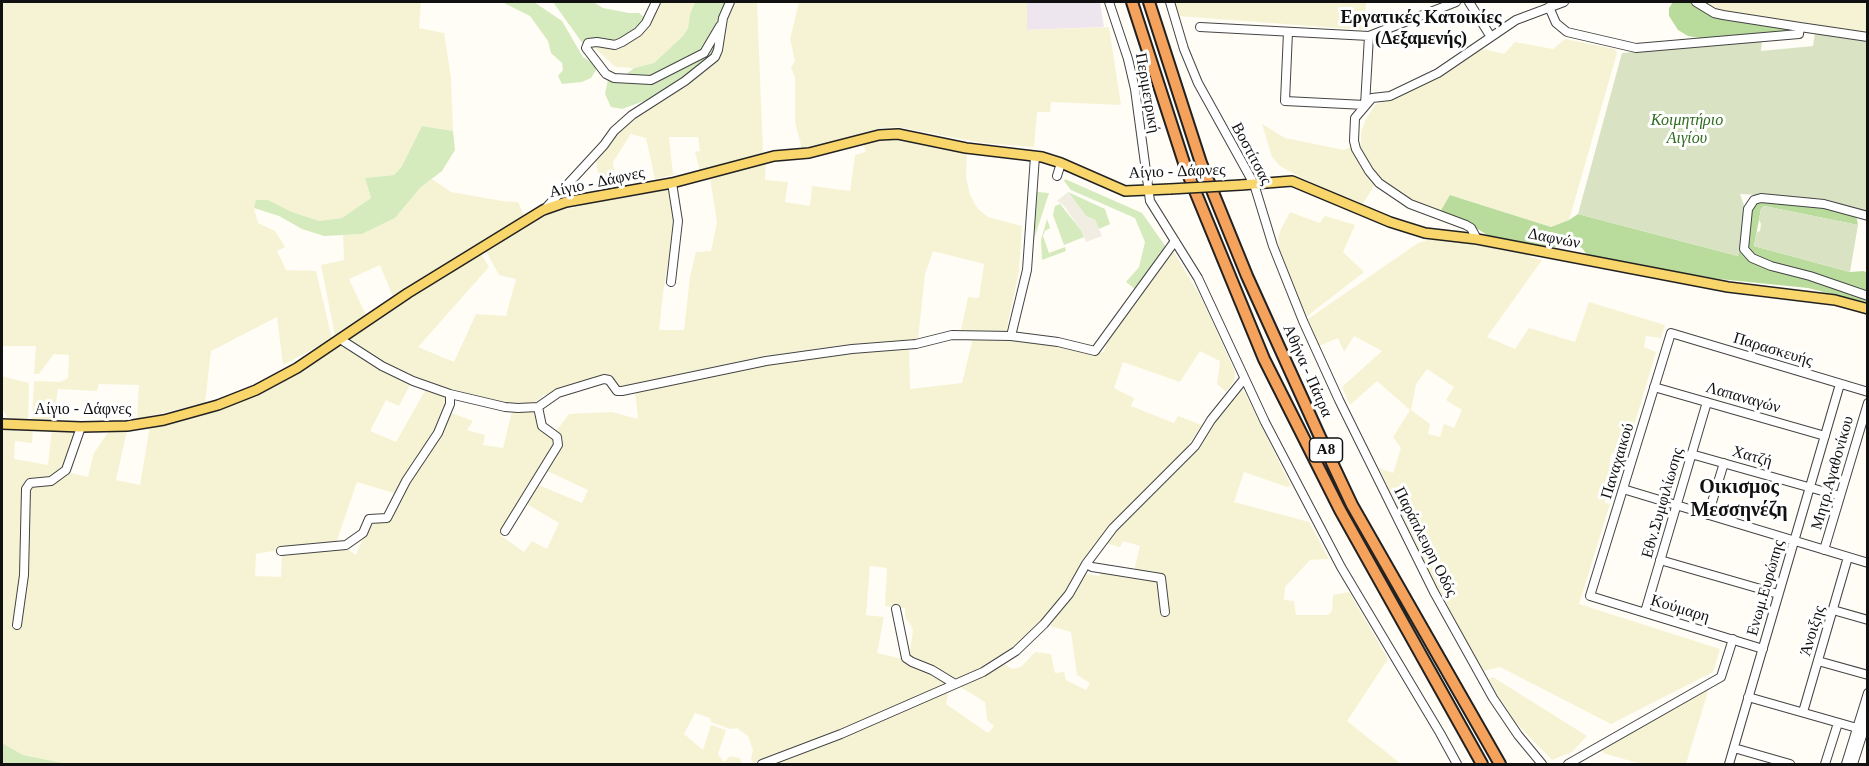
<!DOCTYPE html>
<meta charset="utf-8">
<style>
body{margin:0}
#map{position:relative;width:1869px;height:766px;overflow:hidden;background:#fffdf5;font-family:"Times New Roman",serif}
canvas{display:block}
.frame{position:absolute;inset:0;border:3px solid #111;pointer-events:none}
</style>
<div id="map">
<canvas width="1869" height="766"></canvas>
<div class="frame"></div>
</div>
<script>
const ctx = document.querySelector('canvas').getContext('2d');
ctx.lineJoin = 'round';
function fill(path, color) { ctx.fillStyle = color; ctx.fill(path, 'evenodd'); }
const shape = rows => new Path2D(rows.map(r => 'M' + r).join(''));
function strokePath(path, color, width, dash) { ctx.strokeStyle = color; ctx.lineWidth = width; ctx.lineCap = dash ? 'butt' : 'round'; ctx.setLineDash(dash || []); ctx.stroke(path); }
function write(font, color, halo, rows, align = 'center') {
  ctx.font = font + ' "Times New Roman",serif'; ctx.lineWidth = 6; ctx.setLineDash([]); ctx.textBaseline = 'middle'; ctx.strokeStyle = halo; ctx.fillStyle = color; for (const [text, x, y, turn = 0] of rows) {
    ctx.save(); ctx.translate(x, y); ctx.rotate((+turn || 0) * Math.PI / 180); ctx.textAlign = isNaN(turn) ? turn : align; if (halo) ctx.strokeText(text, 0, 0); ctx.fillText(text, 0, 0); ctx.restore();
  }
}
const industrial = shape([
 [1027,2,1100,2,1104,27,1027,30]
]);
const farmland = shape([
 [2,2,421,2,419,28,444,33,451,77,453,131,422,126,402,166,394,175,365,178,371,198,342,218,319,221,292,212,268,200,254,208,258,223,275,231,285,247,277,251,286,270,316,271,332,339,283,365,277,317,211,351,205,403,137,419,139,385,99,384,97,391,58,389,53,421,32,421,34,381,60,382,68,378,69,355,54,354,39,374,34,374,36,346,2,346],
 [659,2,695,2,690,14,688,28,683,36,654,63,634,68,616,67,591,45,595,43,608,47,623,46,643,32,658,7],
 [732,2,757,2,763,153,700,170,695,152,700,151,698,137,669,137,673,175,655,179,646,138,631,134,613,162,615,174,599,178,595,157,619,128,722,29],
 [799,2,1027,2,1027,30,1109,27,1121,105,1051,102,1050,112,1037,112,1034,147,983,143,898,127,881,128,817,147,802,149,795,122,795,77,791,68,795,61,790,39],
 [1175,2,1366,2,1365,30,1178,16],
 [1702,2,1867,2,1867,35,1716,10],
 [1565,39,1615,49,1617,53,1569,220,1551,227,1451,195,1440,212,1410,201,1382,182,1367,163,1361,149,1361,132,1366,119,1375,105,1439,77,1480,48,1504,54,1515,42,1553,49],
 [1262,124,1285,138,1344,150,1351,147,1376,183,1362,205,1302,178,1280,166,1272,157],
 [885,138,967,153,966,177,970,195,978,209,988,217,1022,226,1019,271,1006,332,961,330,968,297,979,298,984,264,933,251,925,274,918,339,843,345,766,356,623,386,615,387,610,378,563,388,542,396,534,404,517,406,421,381,361,351,346,338,377,315,480,252,489,267,418,347,454,362,476,314,506,316,516,279,499,275,486,251,548,213,671,187,674,209,674,230,664,286,659,330,684,330,690,277,696,252,711,251,717,222,710,178,766,163,765,180,788,182,785,202,810,206,812,186,850,191,855,155,866,152,863,143],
 [432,179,451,192,502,201,518,202,525,217,393,297,380,265,349,279,366,315,335,336,321,265,344,260,343,235,362,234,395,218,420,188],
 [1290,212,1320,223,1325,216,1355,225,1343,252,1364,272,1306,317,1279,248,1278,238,1281,229],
 [1446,239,1476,241,1531,252,1530,257,1542,260,1487,337,1515,349,1529,328,1575,342,1589,302,1665,325,1661,338,1646,336,1644,347,1656,352,1627,449,1611,454,1605,503,1610,504,1579,604,1720,649,1713,672,1611,724,1500,667,1484,671,1474,655,1429,571,1379,468,1393,473,1401,448,1393,437,1410,410,1377,381,1350,405,1342,387,1382,351,1354,336,1344,352,1338,338,1319,346,1308,319,1418,243,1428,240],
 [1427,369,1454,387,1446,400,1462,410,1454,428,1444,424,1440,437,1428,434,1430,424,1411,410,1416,384],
 [1170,252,1174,252,1202,299,1235,372,1234,381,1226,392,1217,384,1220,361,1200,351,1180,382,1123,362,1114,388,1134,398,1131,406,1174,423,1178,416,1202,425,1185,450,1111,526,1067,592,1043,621,1014,650,983,669,955,679,909,658,913,630,909,622,905,618,905,608,885,606,887,568,870,566,866,615,884,617,877,653,903,659,908,664,932,672,949,683,841,731,754,763,751,759,753,750,748,736,737,728,730,729,711,722,710,718,695,713,684,734,703,750,711,725,726,730,718,754,724,762,730,756,740,758,742,764,68,764,23,755,2,743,2,426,33,427,32,443,15,441,14,459,48,465,52,429,77,430,67,463,70,473,88,477,94,453,109,431,127,431,116,480,140,485,150,426,209,411,340,342,357,355,411,383,399,406,386,400,370,431,396,442,426,389,448,395,448,404,436,431,397,494,357,482,336,543,284,549,256,554,255,576,281,577,282,554,345,547,356,555,371,520,388,522,449,412,473,421,467,430,485,435,483,445,503,448,512,411,533,409,539,428,554,437,553,448,500,535,524,552,532,541,547,549,559,523,525,503,536,484,582,503,588,490,545,470,562,436,556,431,569,414,612,412,638,419,635,390,720,372,850,350,909,346,910,389,962,383,973,338,1011,338,1057,344,1094,354,1104,352,1107,339],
 [2,376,29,383,28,421,8,419,2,408],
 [1243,389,1291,486,1287,487,1244,472,1234,502,1309,522,1329,559,1310,560,1285,587,1284,600,1294,601,1296,615,1328,615,1332,611,1333,595,1349,592,1388,659,1347,721,1401,764,769,764,945,690,948,695,946,704,988,733,994,726,987,720,985,702,957,685,1004,664,1012,669,1021,667,1035,652,1051,654,1055,673,1064,672,1066,680,1086,690,1090,683,1077,675,1071,632,1050,626,1085,574,1100,576,1102,566,1134,571,1140,546,1123,541,1120,547,1105,543,1114,531,1196,447,1234,393],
 [1493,677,1587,736,1572,752,1552,760,1514,721,1488,679],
 [1709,688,1686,764,1641,764,1603,753,1602,749]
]);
const green = shape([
 [502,2,534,2,562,21,583,57,594,64,596,70,591,78,582,82,562,84,558,76,563,70,562,63,551,53,548,41,530,16],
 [553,2,593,2,603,8,629,13,639,13,645,18,645,21,628,37,612,43,595,38,589,39,583,44],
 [695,2,726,2,720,13,717,38,712,55,697,69,655,97,622,109,611,107,605,94,608,79,624,76,634,68,654,63,683,36,688,28,690,14],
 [422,126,453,131,455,150,442,171,420,188,395,218,362,234,324,236,302,229,279,216,254,208,256,200,268,200,292,212,319,221,342,218,371,198,365,178,394,175,402,166],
 [1065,179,1142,213,1166,247,1135,289,1126,282,1139,267,1145,242,1135,218,1071,190,1064,181],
 [1037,192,1049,193,1034,239],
 [1068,192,1105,209,1110,224,1099,229,1095,220,1086,216],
 [1060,204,1081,230,1084,237,1064,245,1053,215,1055,206],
 [1047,219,1050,228,1045,231,1043,236,1049,253,1065,247,1066,251,1042,260,1041,240],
 [2,743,23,755,68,764,2,764]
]);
const forest = shape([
 [1673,2,1702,2,1716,10,1791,21,1790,32,1706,39,1688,36,1678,30,1669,16,1669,8],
 [1450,195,1551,227,1569,220,1578,214,1738,256,1745,208,1761,200,1823,205,1856,215,1858,225,1764,206,1761,209,1754,246,1850,272,1864,271,1867,273,1867,303,1808,288,1719,279,1595,258,1588,256,1582,248,1574,245,1544,248,1489,236,1466,222,1440,212]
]);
const cemetery = shape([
 [1815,32,1867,39,1867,212,1825,199,1740,194,1745,208,1738,256,1578,214,1622,53,1762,40,1761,51,1813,46],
 [1764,206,1858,225,1850,272,1754,246,1757,232,1760,231,1761,224,1759,220,1761,209]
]);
const plaza = shape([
 [1068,192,1086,216,1095,220,1102,236,1086,242,1081,230,1064,206,1057,201]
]);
const minor = shape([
 [656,2,646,23,638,32,622,42,615,45,597,42,588,43,586,48,606,74,614,78,651,80,704,53,720,26],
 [1109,2,1128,59,1135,89,1150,201,1198,278,1265,422,1341,567,1440,733,1457,764],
 [1170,2,1184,49,1198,83,1254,184,1273,246,1303,321,1339,400,1434,592,1493,698,1518,735,1542,764],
 [1469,2,1491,37],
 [1696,2,1714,13,1723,15,1800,27],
 [1549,7,1556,23,1567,32,1636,48,1799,34,1800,27,1868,37],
 [1200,27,1369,36,1365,105],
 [1288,32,1285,101,1365,105],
 [1369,36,1456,2],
 [1057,176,1061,163],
 [544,210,604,145,614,131,632,115,685,81,715,57,718,50,723,18,730,2],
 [1868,216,1824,204,1761,198,1754,200,1748,209,1744,249,1752,258,1771,266,1810,276,1868,296],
 [1477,239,1471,228,1466,225,1410,204,1379,183,1369,171,1356,149,1354,141,1355,118,1372,98,1390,96,1438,73,1516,20,1564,2],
 [671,282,678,221,672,183],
 [1011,336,1027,270,1035,156],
 [340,339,382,366,413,381,450,394,505,407,518,408,538,407,558,393,604,379,609,380,617,391,622,391,766,361,852,349,916,344,952,335,1011,336,1058,342,1095,351,1175,241],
 [1654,387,1825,436],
 [1691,454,1840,496],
 [1623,489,1868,563],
 [1708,515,1724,463],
 [505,531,558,445,557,437,542,426,538,407],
 [1824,550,1868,403],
 [281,551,346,545,363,533,369,519,387,518,406,481,438,433,450,404,450,394],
 [1660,560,1778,594],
 [1086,564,1092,567,1161,578,1165,612],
 [896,609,906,658,912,662,932,670,955,684],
 [1833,610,1868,620],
 [1645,612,1707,402],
 [17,625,24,575,26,489,30,483,51,481,66,470,81,427],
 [1763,649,1590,596,1671,333,1868,392],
 [1818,661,1868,675],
 [1748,697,1864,730],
 [1803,712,1848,557],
 [1734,748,1790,764],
 [762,764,841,734,983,672,1016,651,1044,624,1069,594,1086,564,1113,528,1195,446,1211,420,1244,379],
 [1568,764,1721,677,1733,639],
 [1729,764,1840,384],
 [1825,764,1838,723],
 [1846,764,1868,693],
 [1853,764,1868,717]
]);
const major = shape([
 [1241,185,1292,181,1390,222,1425,233,1477,239,1728,287,1835,300,1868,309],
 [2,424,81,427,127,426,164,420,218,405,256,390,297,368,408,293,543,210,566,202,672,183,774,156,809,153,879,135,898,134,966,148,1042,157,1061,163,1125,191,1170,189]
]);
const highway = shape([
 [1132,2,1186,169,1264,359,1340,510,1482,764],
 [1149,2,1201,163,1247,276,1320,437,1352,505,1500,764]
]);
const majorBridge = shape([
 [1170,189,1241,185]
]);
const shields = [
 [1326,450,33]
];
const shieldNames = [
 ["Α8",1326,450]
];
const streetNames = [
 ["Περιμετρική",1147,93,80],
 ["Βοστίτσας",1251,154,62],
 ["Αίγιο - Δάφνες",1177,172,-2],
 ["Αίγιο - Δάφνες",597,183,-12],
 ["Δαφνών",1554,239,11],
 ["Παρασκευής",1773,350,17],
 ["Αθήνα - Πάτρα",1307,371,66],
 ["Λαπαναγών",1743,398,16],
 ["Αίγιο - Δάφνες",83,410],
 ["Χατζή",1752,457,16],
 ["Παναχαικού",1618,461,-73],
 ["Μητρ.Αγαθονίκου",1833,473,-74],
 ["Εθν.Συμφιλίωσης",1663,503,-74],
 ["Παράπλευρη Οδός",1425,542,63],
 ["Ενωμ.Ευρώπης",1766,588,-74],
 ["Κούμαρη",1680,609,17],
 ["Άνοιξης",1813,631,-73]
];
const parkNames = [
 ["Κοιμητήριο",1687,121],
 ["Αιγίου",1687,139]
];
const neighbourhoodNames = [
 ["Εργατικές Κατοικίες",1421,18],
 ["(Δεξαμενής)",1421,39]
];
const quarterNames = [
 ["Οικισμος",1739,488],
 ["Μεσσηνέζη",1739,511]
];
fill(industrial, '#eee6ef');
fill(farmland, '#f6f3d4');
fill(green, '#d5ebbd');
fill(forest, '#b9dc9c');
fill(cemetery, '#d9e3c4');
fill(plaza, '#f1ede2');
strokePath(minor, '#444', 10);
strokePath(major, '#222', 12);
strokePath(highway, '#222', 14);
strokePath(minor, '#fff', 8);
strokePath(major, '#f9d66b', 9);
strokePath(highway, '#f5a25d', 10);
strokePath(majorBridge, '#222', 12, []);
strokePath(majorBridge, '#f9d66b', 9);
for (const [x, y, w] of shields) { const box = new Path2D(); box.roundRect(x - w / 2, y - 12, w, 24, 4.5); ctx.fillStyle = '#fff'; ctx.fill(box); strokePath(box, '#111', 1.5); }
write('bold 15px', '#111', null, shieldNames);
write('16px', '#111', '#fff', streetNames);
write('italic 16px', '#2f6b1f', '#fff', parkNames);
write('bold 18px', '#111', '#fff', neighbourhoodNames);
write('bold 20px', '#111', '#fff', quarterNames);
</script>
